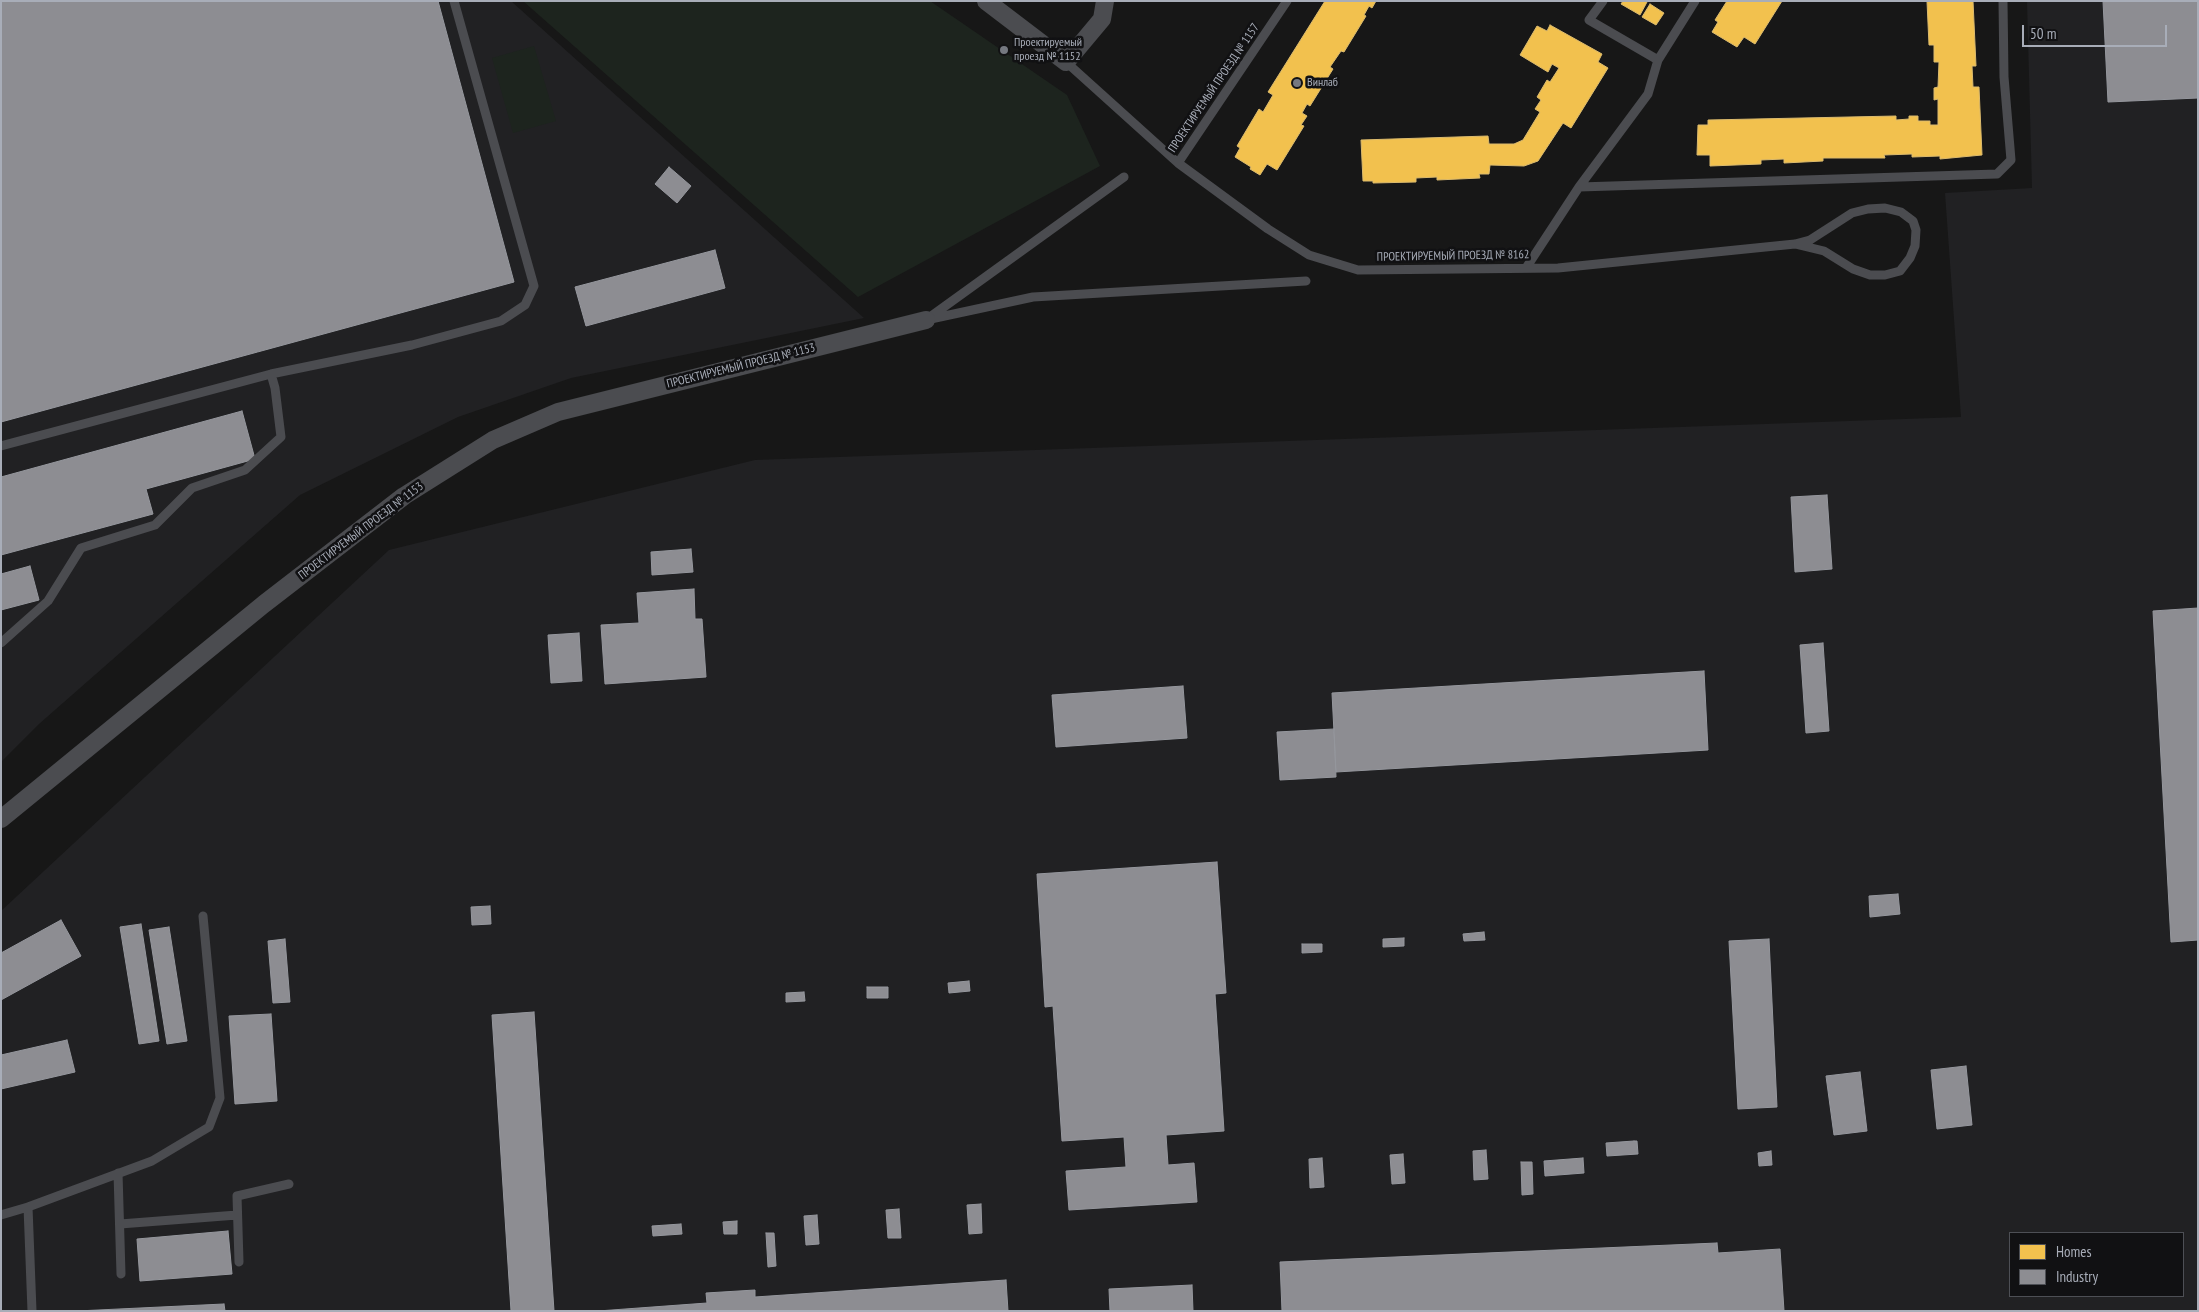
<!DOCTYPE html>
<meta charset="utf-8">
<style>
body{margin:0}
#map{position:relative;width:2199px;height:1312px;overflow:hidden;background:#171717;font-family:"PT Sans Narrow",sans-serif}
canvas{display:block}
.frame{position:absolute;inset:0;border:2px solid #a8adb8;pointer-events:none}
.legend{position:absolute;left:2009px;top:1232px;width:175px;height:65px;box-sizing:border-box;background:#111113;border:1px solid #4d4f55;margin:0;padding:6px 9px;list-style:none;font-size:15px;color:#a8adb8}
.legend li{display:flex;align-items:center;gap:10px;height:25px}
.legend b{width:25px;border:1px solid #4d4f55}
.scale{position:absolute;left:2022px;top:25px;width:145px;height:22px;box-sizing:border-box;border:2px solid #a8adb8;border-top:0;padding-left:6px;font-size:15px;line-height:18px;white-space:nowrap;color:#a8adb8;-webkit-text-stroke:4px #111113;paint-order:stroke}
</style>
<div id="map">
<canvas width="2199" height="1312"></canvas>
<div class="frame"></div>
<ul class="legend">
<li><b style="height:14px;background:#f2c14e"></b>Homes</li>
<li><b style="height:14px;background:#8d8d92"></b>Industry</li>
</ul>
<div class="scale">50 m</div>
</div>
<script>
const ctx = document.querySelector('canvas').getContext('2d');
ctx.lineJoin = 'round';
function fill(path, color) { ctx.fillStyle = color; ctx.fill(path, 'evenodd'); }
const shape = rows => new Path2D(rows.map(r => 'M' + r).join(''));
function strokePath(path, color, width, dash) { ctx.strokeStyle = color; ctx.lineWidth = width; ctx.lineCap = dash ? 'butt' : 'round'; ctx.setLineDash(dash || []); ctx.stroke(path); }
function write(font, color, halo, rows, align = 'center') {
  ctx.font = font + ' "PT Sans Narrow",sans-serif'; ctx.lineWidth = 5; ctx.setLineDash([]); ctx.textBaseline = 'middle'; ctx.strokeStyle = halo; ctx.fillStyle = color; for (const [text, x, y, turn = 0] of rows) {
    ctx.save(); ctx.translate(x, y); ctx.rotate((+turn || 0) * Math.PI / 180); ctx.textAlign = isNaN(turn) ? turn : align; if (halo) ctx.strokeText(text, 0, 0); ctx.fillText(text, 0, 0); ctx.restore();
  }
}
const built = shape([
 [1,1,511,1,864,318,571,378,458,417,300,495,39,724,1,762],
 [2027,1,2198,1,2198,1311,1,1311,1,911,389,550,755,460,1961,417,1945,193,2032,188],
 [2010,1233,2183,1233,2183,1296,2010,1296]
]);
const green = shape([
 [523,1,930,1,1067,95,1100,166,858,297],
 [534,46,556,121,513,133,492,58]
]);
const homes = shape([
 [1325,1,1376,1,1372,8,1369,6,1364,15,1366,16,1344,52,1341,51,1330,67,1333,69,1310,106,1307,104,1302,113,1307,116,1301,125,1304,126,1277,170,1267,164,1260,175,1250,169,1251,167,1235,157,1240,148,1237,146,1259,109,1263,112,1273,95,1268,92,1325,1],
 [1623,1,1646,1,1647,2,1640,15,1621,4,1623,1],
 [1727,1,1782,1,1755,44,1744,37,1737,47,1712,32,1718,22,1715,20,1727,1],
 [1927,1,1973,1,1976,66,1972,66,1973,87,1979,87,1982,155,1940,159,1940,156,1912,157,1912,154,1884,155,1885,158,1823,158,1823,161,1784,163,1784,159,1761,160,1761,164,1710,166,1710,155,1697,155,1698,125,1708,125,1708,120,1896,116,1896,120,1909,119,1909,116,1918,116,1918,121,1930,121,1930,125,1938,125,1938,99,1934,100,1934,88,1938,87,1939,62,1934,62,1934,45,1929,45,1927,1],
 [1650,4,1664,13,1656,25,1642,17,1650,4],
 [1550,25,1602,54,1598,62,1608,68,1571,128,1563,123,1538,161,1524,166,1490,165,1489,174,1479,174,1480,178,1437,180,1437,177,1416,178,1416,182,1373,183,1373,181,1363,181,1361,140,1488,136,1489,144,1514,144,1523,140,1540,112,1535,109,1541,100,1537,97,1547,80,1550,82,1559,68,1552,64,1548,72,1520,55,1537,26,1547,31,1550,25]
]);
const industry = shape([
 [1,1,438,1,514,282,1,422,1,1],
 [2103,1,2198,1,2198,98,2108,102,2103,1],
 [669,167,691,186,677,203,655,184,669,167],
 [715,250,725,288,586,326,575,287,715,250],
 [242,411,255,459,146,489,153,514,1,555,1,477,242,411],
 [1827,495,1832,569,1795,572,1791,497,1827,495],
 [691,549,693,572,652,575,651,552,691,549],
 [30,566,39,600,1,610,1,574,30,566],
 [694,589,695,619,702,619,706,677,605,684,601,625,639,623,637,593,694,589],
 [2198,608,2198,940,2171,942,2153,611,2198,608],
 [579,633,582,681,551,683,548,635,579,633],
 [1823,643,1829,731,1806,733,1800,645,1823,643],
 [1704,671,1708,750,1336,772,1332,693,1704,671],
 [1183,686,1187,738,1056,747,1052,695,1183,686],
 [1334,729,1336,777,1280,780,1277,732,1334,729],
 [1217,862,1226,993,1215,994,1224,1131,1166,1135,1168,1165,1194,1163,1197,1202,1069,1210,1066,1171,1126,1167,1124,1137,1062,1141,1053,1006,1045,1007,1037,874,1217,862],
 [1898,894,1900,914,1870,917,1869,896,1898,894],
 [490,906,491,924,472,925,471,907,490,906],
 [61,920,81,956,1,1000,1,953,61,920],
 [141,924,159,1041,139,1044,120,927,141,924],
 [169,927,187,1041,167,1044,149,930,169,927],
 [1484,932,1485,940,1464,941,1463,934,1484,932],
 [1404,938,1404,946,1383,947,1383,939,1404,938],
 [285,939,290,1002,273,1003,268,941,285,939],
 [1769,939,1777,1107,1738,1109,1729,941,1769,939],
 [1302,944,1322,944,1322,952,1302,953,1302,944],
 [969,981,970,991,949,993,948,983,969,981],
 [867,987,888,987,888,998,867,998,867,987],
 [804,992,805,1001,786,1002,786,993,804,992],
 [534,1012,554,1311,511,1311,492,1015,534,1012],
 [271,1014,277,1101,235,1104,229,1016,271,1014],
 [67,1040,75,1072,1,1089,1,1055,67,1040],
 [1966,1066,1972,1125,1937,1129,1931,1070,1966,1066],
 [1860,1072,1867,1131,1834,1135,1826,1076,1860,1072],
 [1634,1141,1637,1141,1638,1154,1607,1156,1606,1143,1634,1141],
 [1486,1150,1488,1179,1474,1180,1473,1151,1486,1150],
 [1771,1151,1772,1165,1759,1166,1758,1153,1771,1151],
 [1403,1154,1405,1183,1392,1184,1390,1155,1403,1154],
 [1322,1158,1324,1187,1310,1188,1309,1159,1322,1158],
 [1583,1158,1584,1173,1545,1176,1544,1161,1583,1158],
 [1521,1162,1532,1162,1533,1194,1522,1195,1521,1162],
 [981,1204,982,1233,969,1234,967,1205,981,1204],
 [899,1209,901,1238,888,1238,886,1210,899,1209],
 [817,1215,819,1244,806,1245,804,1216,817,1215],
 [737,1221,737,1234,724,1234,723,1222,737,1221],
 [681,1224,682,1234,653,1236,652,1226,681,1224],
 [228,1231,232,1274,140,1281,137,1239,228,1231],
 [766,1233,774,1233,776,1266,768,1267,766,1233],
 [1717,1243,1718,1253,1780,1249,1784,1311,1282,1311,1280,1262,1717,1243],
 [1006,1280,1008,1311,598,1311,707,1303,706,1293,755,1290,755,1297,1006,1280],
 [1192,1285,1193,1311,1110,1311,1109,1289,1192,1285],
 [224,1304,225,1311,77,1311,224,1304]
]);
const lane = shape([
 [1658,60,1695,1],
 [1066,62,1178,163,1268,229,1309,255,1358,270,1558,268,1795,244,1810,240,1852,213,1868,209,1885,208,1901,212,1913,221,1916,230,1915,246,1910,258,1900,271,1885,275,1870,275,1853,269,1824,251,1795,244],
 [1178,163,1287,1],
 [1579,187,1997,174,2011,160,2004,77,2003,1],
 [1526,268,1579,187,1648,94,1658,60,1589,20,1603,1],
 [930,317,1124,177],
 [926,320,1033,297,1306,281],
 [1,446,271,374,412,345,501,321,525,305,534,286,454,1],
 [1,643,48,601,81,548,155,525,192,488,245,470,281,437,275,388,271,374],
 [118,1173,121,1274],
 [28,1207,152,1161,209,1127,220,1098,203,916],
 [1,1215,28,1207,32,1311],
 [120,1224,237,1215],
 [239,1262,237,1196,289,1184]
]);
const street = shape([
 [986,1,1066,62,1102,19,1105,1],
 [1,819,264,604,404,496,493,440,558,412,926,320]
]);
const markers = [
 [1004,50,5,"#757880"],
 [1297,83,5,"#757880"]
];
const poiNames = [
 ["Проектируемый",1014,43],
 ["проезд № 1152",1014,57],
 ["Винлаб",1307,83]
];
const streetNames = [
 ["ПРОЕКТИРУЕМЫЙ ПРОЕЗД № 1157",1214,88,-56],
 ["ПРОЕКТИРУЕМЫЙ ПРОЕЗД № 8162",1453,256,-1],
 ["ПРОЕКТИРУЕМЫЙ ПРОЕЗД № 1153",741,366,-14],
 ["ПРОЕКТИРУЕМЫЙ ПРОЕЗД № 1153",361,531,-37]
];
fill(built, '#212123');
fill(green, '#1d241e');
fill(homes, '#f2c14e');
strokePath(homes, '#dcbb6e', 1);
fill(industry, '#8d8d92');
strokePath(industry, '#95979d', 1);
strokePath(lane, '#4b4c50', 9);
strokePath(street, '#4b4c50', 18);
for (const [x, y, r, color] of markers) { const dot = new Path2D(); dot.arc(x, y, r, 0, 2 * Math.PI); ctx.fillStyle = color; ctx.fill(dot); strokePath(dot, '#111113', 2); }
write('12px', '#a8adb8', '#111113', poiNames, 'left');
write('12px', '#a8adb8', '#111113', streetNames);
</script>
